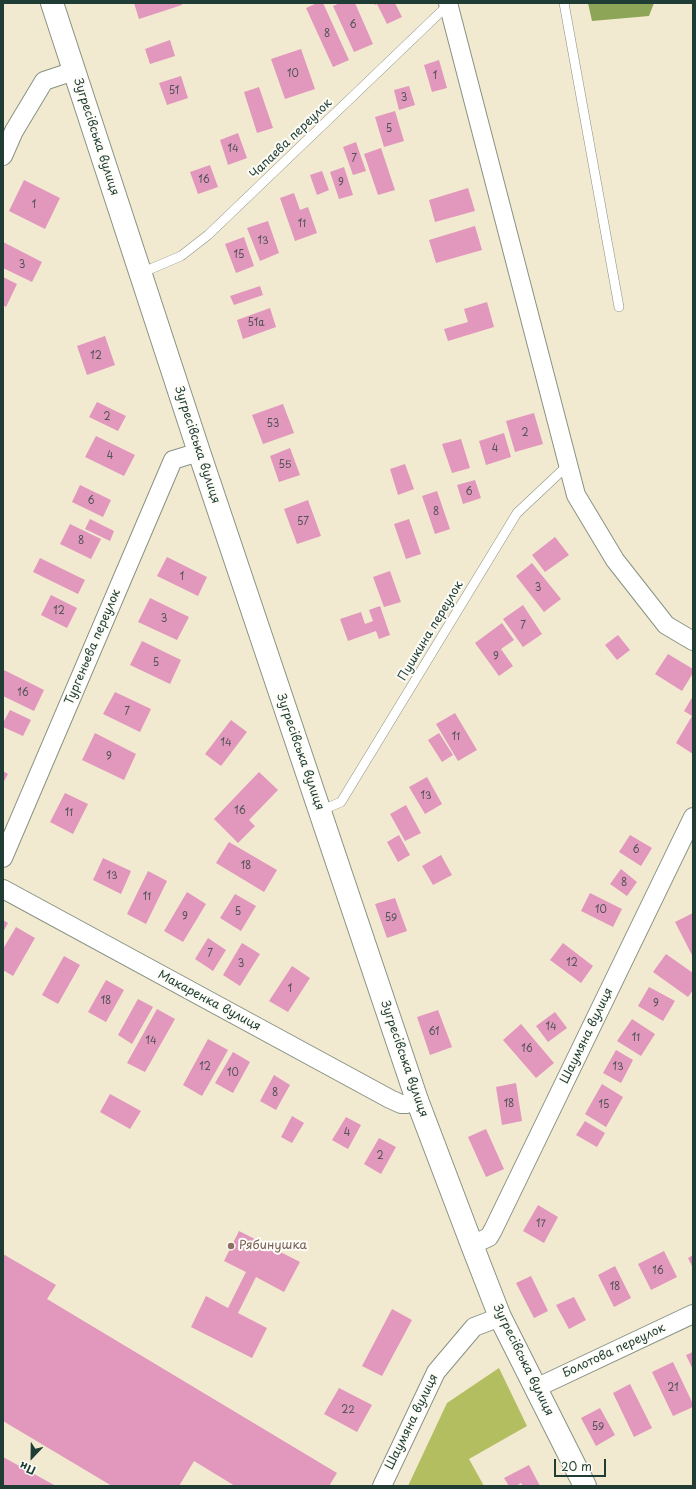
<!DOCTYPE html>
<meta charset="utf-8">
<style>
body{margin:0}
#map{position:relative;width:696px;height:1489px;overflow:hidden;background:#f2e9d1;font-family:"Playpen Sans",sans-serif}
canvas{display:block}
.frame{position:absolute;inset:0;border:4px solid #1f3d34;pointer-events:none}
.north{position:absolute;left:12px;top:1437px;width:40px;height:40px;-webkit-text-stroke:3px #fdfcf7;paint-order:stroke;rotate:202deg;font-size:11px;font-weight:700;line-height:16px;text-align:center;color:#1f3d34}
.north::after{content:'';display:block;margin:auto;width:14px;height:18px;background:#1f3d34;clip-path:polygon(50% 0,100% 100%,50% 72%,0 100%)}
.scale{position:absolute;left:554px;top:1459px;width:52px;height:18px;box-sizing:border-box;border:2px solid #1f3d34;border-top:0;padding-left:5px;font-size:12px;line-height:14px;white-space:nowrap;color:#1f3d34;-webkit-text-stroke:3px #fdfcf7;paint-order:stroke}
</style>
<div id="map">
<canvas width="696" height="1489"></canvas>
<div class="frame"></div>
<div class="north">Пн</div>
<div class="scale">20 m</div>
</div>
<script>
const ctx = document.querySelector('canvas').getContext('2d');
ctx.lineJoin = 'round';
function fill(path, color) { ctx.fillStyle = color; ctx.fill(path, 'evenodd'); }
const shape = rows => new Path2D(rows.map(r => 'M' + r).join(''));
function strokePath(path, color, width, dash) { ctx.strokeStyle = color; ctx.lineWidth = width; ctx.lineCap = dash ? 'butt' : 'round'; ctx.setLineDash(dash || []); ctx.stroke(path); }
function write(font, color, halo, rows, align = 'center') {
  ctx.font = font + ' "Playpen Sans",sans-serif'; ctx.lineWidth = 4; ctx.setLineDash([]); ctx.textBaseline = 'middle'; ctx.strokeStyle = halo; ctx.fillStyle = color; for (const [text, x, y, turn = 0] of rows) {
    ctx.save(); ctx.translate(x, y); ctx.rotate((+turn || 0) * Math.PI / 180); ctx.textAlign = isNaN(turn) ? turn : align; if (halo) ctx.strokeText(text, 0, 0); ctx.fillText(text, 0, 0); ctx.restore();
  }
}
const green = shape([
 [499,1368,527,1426,469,1459,484,1486,408,1486,447,1403]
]);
const forest = shape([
 [588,3,654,3,649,16,592,21]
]);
const building = shape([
 [134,3,181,3,182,5,139,19],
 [317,3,323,3,349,60,333,67,306,8],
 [340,3,355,3,373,44,354,52,333,6],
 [374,3,395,3,402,17,387,24,377,4,375,5],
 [170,40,175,56,150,64,145,49],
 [301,49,315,89,285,99,271,59],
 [439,60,447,88,432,92,424,65],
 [181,76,188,98,167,105,159,83],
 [409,86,415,105,399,110,394,90],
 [259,87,273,128,257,133,244,92],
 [395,111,404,141,384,147,375,117],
 [238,133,247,158,228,165,220,140],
 [356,142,366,171,353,175,343,147],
 [381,148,395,190,378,195,364,154],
 [210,165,218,187,198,194,190,172],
 [344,167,353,195,339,199,330,172],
 [322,171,329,190,317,195,310,175],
 [24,180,60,198,45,229,9,211],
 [468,188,475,211,435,222,429,200],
 [294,193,300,210,308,207,317,233,295,241,280,198],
 [268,221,279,253,260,261,247,228],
 [475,226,482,250,436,263,429,240],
 [244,237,254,266,236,273,225,244],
 [3,242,42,262,32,282,3,268],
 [3,277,17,284,6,307,3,305],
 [260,286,263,295,234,305,230,296],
 [487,302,494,327,448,341,444,329,468,322,464,309],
 [270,308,276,327,243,339,237,320],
 [105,336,115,365,87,375,77,346],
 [97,402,126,416,118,431,89,417],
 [283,404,294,433,263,444,252,415],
 [534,413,543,444,515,452,506,421],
 [504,433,511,457,486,465,479,441],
 [96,436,135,455,124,476,85,457],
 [461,439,470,468,452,473,442,444],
 [290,448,300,475,279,482,270,456],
 [405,464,414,489,398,495,390,469],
 [475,480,481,498,463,504,457,485],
 [80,485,111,500,103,517,72,502],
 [437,491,450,529,435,534,422,496],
 [308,500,321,536,297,544,284,509],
 [90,519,114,531,110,541,85,529],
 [409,519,421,554,406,559,394,524],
 [70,524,101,539,91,559,60,544],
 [555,537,569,555,545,572,532,555],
 [167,557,207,577,198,596,157,576],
 [40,558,85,580,78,594,33,572],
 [532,563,561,599,544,612,516,576],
 [390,571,401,602,384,607,373,577],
 [51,595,77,608,67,628,41,615],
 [150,598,189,617,177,640,138,622],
 [523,605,542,634,523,647,503,619],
 [380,606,390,635,379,639,376,631,348,641,340,619,361,612,365,624,373,621,369,610],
 [502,623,514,640,501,649,513,666,499,676,475,643],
 [618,635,630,650,617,660,605,645],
 [142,641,181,660,170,684,130,665],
 [668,654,693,669,693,673,682,691,655,674],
 [4,670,44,690,34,711,3,696],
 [115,692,151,709,140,732,103,714],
 [693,696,693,754,676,743,692,716,684,711],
 [10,710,31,720,23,736,3,727,3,723],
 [455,713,477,750,458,761,436,724],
 [231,720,247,732,221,766,205,754],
 [95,733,136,754,124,780,82,760],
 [439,733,453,755,442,762,428,740],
 [3,771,8,774,3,783],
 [259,772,278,790,249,820,255,826,238,843,214,819],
 [427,777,442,804,425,814,409,787],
 [65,793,88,804,73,834,50,822],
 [406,805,421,833,405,841,390,814],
 [399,835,410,855,398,862,387,842],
 [630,835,652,848,641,866,619,852],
 [229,842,277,870,264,892,216,863],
 [441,855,452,875,433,885,422,866],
 [103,858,131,871,121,894,93,880],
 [621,869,637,882,627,896,610,884],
 [148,871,167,881,146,924,127,914],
 [187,892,206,904,183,942,164,931],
 [590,893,622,909,613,927,581,911],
 [235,894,256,906,241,931,220,918],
 [395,898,407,931,387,938,375,904],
 [693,913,693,957,675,922],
 [3,920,8,923,3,932],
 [16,927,35,938,13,976,3,970,3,949],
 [208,938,226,950,213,971,195,959],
 [242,943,260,954,240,986,223,975],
 [563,943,593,966,581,983,550,960],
 [666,954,693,973,693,990,688,997,653,972],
 [64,956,80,965,58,1004,42,995],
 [292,966,310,978,288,1012,269,1001],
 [106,980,124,990,106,1022,88,1012],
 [649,987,675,1001,663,1021,638,1006],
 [138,999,153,1007,132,1044,118,1035],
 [157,1009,175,1019,145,1072,127,1063],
 [438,1010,452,1047,430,1055,417,1017],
 [555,1012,567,1028,548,1042,536,1026],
 [632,1019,655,1034,641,1056,617,1041],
 [521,1024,554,1063,536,1078,503,1040],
 [208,1039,228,1050,202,1096,183,1085],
 [616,1050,633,1060,621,1083,603,1073],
 [233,1052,250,1062,233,1093,215,1083],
 [274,1075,290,1085,276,1110,260,1101],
 [516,1083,522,1121,502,1125,496,1087],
 [602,1084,623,1097,606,1127,585,1114],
 [110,1094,141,1111,130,1129,100,1112],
 [292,1116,304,1123,292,1143,281,1137],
 [346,1117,361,1125,348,1149,332,1140],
 [585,1121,605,1133,597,1147,576,1135],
 [486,1129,504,1169,486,1177,468,1137],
 [379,1138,396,1147,381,1174,364,1164],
 [538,1205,558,1217,544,1243,523,1231],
 [239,1231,300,1262,284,1292,256,1277,238,1313,267,1328,252,1358,191,1327,206,1296,228,1308,246,1272,224,1261],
 [664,1251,677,1277,651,1290,638,1264],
 [3,1254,56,1285,47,1299,337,1473,329,1486,235,1486,194,1461,179,1486,112,1486,3,1421],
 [693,1255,693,1268,688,1258],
 [615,1266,631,1298,614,1307,598,1275],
 [531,1276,548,1311,534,1318,516,1283],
 [574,1297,586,1320,569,1329,556,1305],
 [392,1309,412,1320,382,1376,362,1366],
 [693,1352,693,1370,686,1355],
 [673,1362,693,1404,693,1407,673,1416,652,1372],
 [630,1384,652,1428,634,1437,613,1393],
 [339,1388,372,1405,357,1432,324,1414],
 [600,1408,615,1435,596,1446,581,1418],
 [3,1457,56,1486,3,1486],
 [529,1465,540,1486,523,1486,521,1483,516,1486,509,1486,504,1478]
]);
const lane = shape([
 [564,3,619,307],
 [141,273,181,256,208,235,448,5],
 [320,811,341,802,517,513,568,465]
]);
const street = shape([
 [448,3,576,495,615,560,666,625,693,641],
 [3,156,14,131,44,81,74,71],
 [3,858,173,460,199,452],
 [3,889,390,1099,401,1104,406,1104,417,1100],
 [472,1245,489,1237,493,1230,693,817],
 [536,1388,693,1314],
 [382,1486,436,1372,474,1327,500,1317]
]);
const secondary = shape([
 [52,3,199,452,417,1100,472,1245,500,1317,585,1486]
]);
const markers = [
 [231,1246,4,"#8d6e63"]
];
const numberNames = [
 ["6",353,25],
 ["8",327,34],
 ["10",293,74],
 ["1",435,76],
 ["51",174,91],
 ["3",404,98],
 ["5",389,129],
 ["14",233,149],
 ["7",354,159],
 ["16",204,180],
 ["9",341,183],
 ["1",34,205],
 ["11",302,224],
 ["13",263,241],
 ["15",239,255],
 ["3",22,265],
 ["51а",256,323],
 ["12",96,356],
 ["2",107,417],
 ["53",273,424],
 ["2",525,433],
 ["4",495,449],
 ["4",110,456],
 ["55",285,465],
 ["6",469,492],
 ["6",91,501],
 ["8",436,512],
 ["57",303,522],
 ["8",81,541],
 ["1",182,577],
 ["3",538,588],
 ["12",59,611],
 ["3",164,619],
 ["7",523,626],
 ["9",496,657],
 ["5",156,663],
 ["16",23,693],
 ["7",127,712],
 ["11",456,737],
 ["14",226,743],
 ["9",109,757],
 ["13",426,796],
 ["16",240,811],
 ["11",69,813],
 ["6",636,850],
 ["18",246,866],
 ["13",112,876],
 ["8",624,883],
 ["11",147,897],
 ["10",601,910],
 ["5",238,912],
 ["9",185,917],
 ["59",391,918],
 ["7",210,954],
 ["12",572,963],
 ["3",241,964],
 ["1",290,989],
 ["18",106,1001],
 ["9",656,1004],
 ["14",551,1027],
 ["61",434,1032],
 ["11",636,1038],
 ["14",151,1041],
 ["16",527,1049],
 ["12",205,1067],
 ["13",618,1067],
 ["10",233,1073],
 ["8",275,1093],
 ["18",509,1104],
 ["15",604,1105],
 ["4",347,1133],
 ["2",380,1156],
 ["17",541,1224],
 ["16",658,1271],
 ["18",615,1287],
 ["21",673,1388],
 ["22",348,1410],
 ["59",598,1427]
];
const streetNames = [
 ["Зугресівська вулиця",96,137,72],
 ["Чапаева переулок",291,139,-44],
 ["Зугресівська вулиця",197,445,72],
 ["Пушкина переулок",431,631,-59],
 ["Тургеньева переулок",93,647,-67],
 ["Зугресівська вулиця",300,752,71],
 ["Макаренка вулиця",209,1001,28],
 ["Шаумяна вулиця",587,1036,-64],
 ["Зугресівська вулиця",404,1059,71],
 ["Болотова переулок",614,1351,-25],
 ["Зугресівська вулиця",523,1360,64],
 ["Шаумяна вулиця",412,1422,-64]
];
const educationNames = [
 ["Рябинушка",239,1246]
];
fill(green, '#b2be60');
fill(forest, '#8da556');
fill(building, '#e297bd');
strokePath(lane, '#889382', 10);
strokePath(street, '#889382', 20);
strokePath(secondary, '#889382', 24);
strokePath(lane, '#fff', 9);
strokePath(street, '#fff', 18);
strokePath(secondary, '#fff', 22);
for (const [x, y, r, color] of markers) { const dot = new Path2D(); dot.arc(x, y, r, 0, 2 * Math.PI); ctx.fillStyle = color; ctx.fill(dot); strokePath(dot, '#fdfcf7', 1.5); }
write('10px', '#505456', null, numberNames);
write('12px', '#1f3d34', '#fdfcf7', streetNames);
write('12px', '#785e54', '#fdfcf7', educationNames, 'left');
</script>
